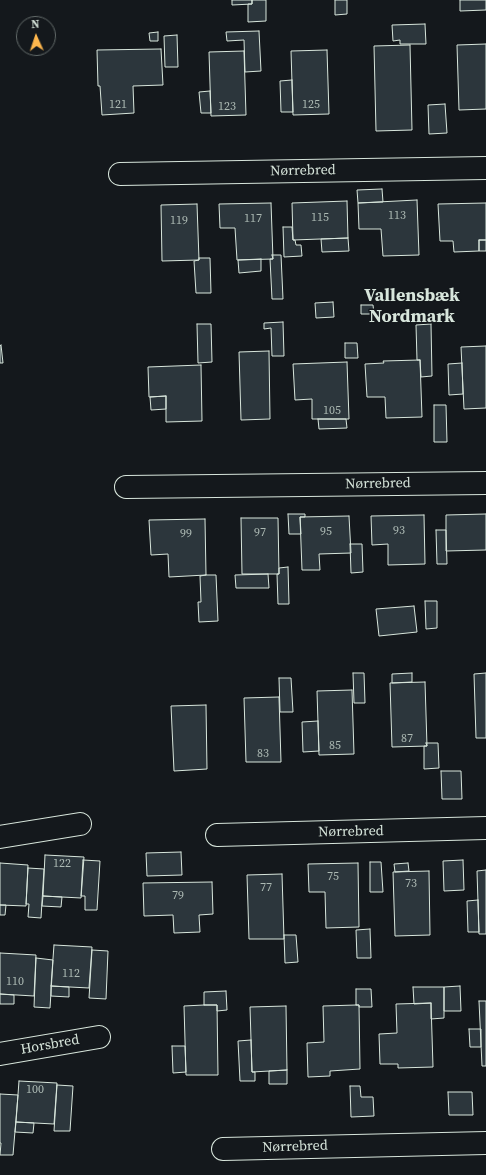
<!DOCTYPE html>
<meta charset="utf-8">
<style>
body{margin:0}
#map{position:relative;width:486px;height:1175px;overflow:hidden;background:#14181c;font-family:"Source Serif 4",serif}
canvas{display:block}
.north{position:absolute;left:16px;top:16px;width:40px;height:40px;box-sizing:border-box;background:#14181c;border:1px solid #626a69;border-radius:50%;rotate:357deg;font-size:11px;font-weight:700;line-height:16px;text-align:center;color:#d8e6dc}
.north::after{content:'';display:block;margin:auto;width:14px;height:18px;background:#ffb74d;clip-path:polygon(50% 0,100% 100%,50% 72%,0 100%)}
</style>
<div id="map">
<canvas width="486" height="1175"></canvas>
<div class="north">N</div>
</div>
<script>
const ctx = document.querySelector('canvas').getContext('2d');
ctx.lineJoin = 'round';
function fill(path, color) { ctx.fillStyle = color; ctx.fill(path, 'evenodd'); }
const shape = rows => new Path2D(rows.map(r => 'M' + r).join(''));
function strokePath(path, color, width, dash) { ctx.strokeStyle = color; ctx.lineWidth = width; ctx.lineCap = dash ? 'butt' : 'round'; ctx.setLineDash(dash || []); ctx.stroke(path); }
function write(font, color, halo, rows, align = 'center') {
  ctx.font = font + ' "Source Serif 4",serif'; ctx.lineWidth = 3; ctx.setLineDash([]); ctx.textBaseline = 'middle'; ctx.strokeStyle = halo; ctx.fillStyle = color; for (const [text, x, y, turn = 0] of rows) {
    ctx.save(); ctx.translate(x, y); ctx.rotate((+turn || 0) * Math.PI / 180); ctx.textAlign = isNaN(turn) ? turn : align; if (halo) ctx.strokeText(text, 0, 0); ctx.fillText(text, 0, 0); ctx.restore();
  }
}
const building = shape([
 [232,0,252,0,252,4,232,5,232,0],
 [252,0,266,0,266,21,248,22,248,4,252,4,252,0],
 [335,0,347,0,347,14,335,15,335,0],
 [460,0,486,0,486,10,460,11,460,0],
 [425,24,426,44,400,44,400,40,393,41,392,25,425,24],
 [259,31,261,71,245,72,244,40,227,41,226,32,259,31],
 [158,32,158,41,150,41,149,33,158,32],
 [177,35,178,67,165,67,164,36,177,35],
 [486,44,486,109,459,110,457,45,486,44],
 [410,45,412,130,376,131,374,46,410,45],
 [161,49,163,85,133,86,134,113,102,115,100,86,98,86,97,50,161,49],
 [327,50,329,114,293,115,291,51,327,50],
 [244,51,246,115,211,116,209,52,244,51],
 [292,80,293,112,281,112,280,81,292,80],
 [210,91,211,113,201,113,199,92,210,91],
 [445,104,447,133,429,134,428,105,445,104],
 [382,189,383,202,358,203,357,190,382,189],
 [417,200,419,255,383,256,381,229,359,229,358,203,417,200],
 [347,201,348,238,293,240,292,203,347,201],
 [271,203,273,259,237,260,235,228,220,228,219,204,271,203],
 [486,203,486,240,479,240,479,251,454,252,453,241,440,241,438,204,486,203],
 [197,204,199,260,162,261,161,205,197,204],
 [283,227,292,227,293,240,295,240,296,245,301,245,302,256,284,257,283,227],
 [348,238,349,251,322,252,321,239,348,238],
 [479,240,486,240,486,251,479,251,479,240],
 [272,255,281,255,283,299,272,299,270,259,273,259,272,255],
 [199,258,210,258,211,293,196,293,194,261,199,260,199,258],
 [261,259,261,271,239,273,238,260,261,259],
 [333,302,334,317,316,318,315,303,333,302],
 [361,305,373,305,374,314,361,314,361,305],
 [283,322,284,356,272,356,271,328,264,329,264,323,283,322],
 [197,324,211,324,212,362,198,363,197,324],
 [431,324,432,376,421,377,420,360,417,360,416,325,431,324],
 [345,343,357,343,358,358,345,358,345,343],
 [1,345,3,363,0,363,0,346,1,345],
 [486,346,486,408,464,409,461,347,486,346],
 [269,351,270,419,241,420,239,352,269,351],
 [420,360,422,417,386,418,385,397,367,397,365,364,384,363,383,361,420,360],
 [347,362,349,419,312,419,312,399,295,400,293,364,347,362],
 [462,363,463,394,449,395,448,364,462,363],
 [201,365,202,421,166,422,166,396,149,397,148,367,201,365],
 [166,396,166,409,151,410,150,397,166,396],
 [434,405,446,405,447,442,434,442,434,405],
 [318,419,346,419,347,428,319,429,318,419],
 [288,514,305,514,305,517,300,517,301,534,289,534,288,514],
 [486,514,486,550,446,551,446,515,486,514],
 [424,515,425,564,388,565,388,544,372,545,371,516,424,515],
 [349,516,351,553,319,554,320,570,302,570,300,517,349,516],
 [241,518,278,518,279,574,242,574,241,518],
 [205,519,206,575,169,577,168,554,151,555,149,520,205,519],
 [436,530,446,530,447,564,437,564,436,530],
 [350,544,362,544,363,572,351,573,350,544],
 [288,567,289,604,278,604,277,574,279,574,279,568,288,567],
 [268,574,269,588,236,588,235,575,268,574],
 [206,575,216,575,218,621,199,622,198,602,201,602,200,576,206,575],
 [425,601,437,601,437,628,426,629,425,601],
 [414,606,417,632,379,636,376,609,414,606],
 [353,673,364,673,365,703,354,703,353,673],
 [412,673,412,682,392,683,392,674,412,673],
 [486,673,486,738,476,738,474,674,486,673],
 [279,678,291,678,293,712,280,712,279,678],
 [425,682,427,746,392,747,390,683,425,682],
 [352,690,354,754,319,755,317,691,352,690],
 [279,697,281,762,246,762,244,698,279,697],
 [206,705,207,769,174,771,171,706,206,705],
 [318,721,319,751,303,752,302,722,318,721],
 [426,743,438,743,439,768,424,769,424,746,427,746,426,743],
 [441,771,461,771,462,799,442,799,441,771],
 [181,852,182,875,147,876,146,853,181,852],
 [45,855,84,857,81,898,43,896,45,855],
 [83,860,100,861,97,910,85,910,85,896,81,896,83,860],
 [463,860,464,890,444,891,443,861,463,860],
 [370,862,381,862,383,892,370,892,370,862],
 [0,863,28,865,26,906,0,905,0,863],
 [358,863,359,927,326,928,325,892,309,892,308,864,358,863],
 [408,863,409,871,395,872,394,864,408,863],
 [28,868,44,869,41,918,28,917,29,904,26,904,28,868],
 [486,870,486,934,479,934,477,871,486,870],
 [429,871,430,935,395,936,393,872,429,871],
 [282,874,284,939,249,939,247,875,282,874],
 [212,882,213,914,199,915,200,932,174,933,173,915,144,916,143,883,212,882],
 [43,896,62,897,61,907,42,906,43,896],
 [478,900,479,932,468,932,467,901,478,900],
 [0,905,6,905,5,915,0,915,0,905],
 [370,929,371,958,357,958,356,930,370,929],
 [284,935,296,935,298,962,285,963,284,935],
 [54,945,92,947,89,988,51,986,54,945],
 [92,950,108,951,106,999,89,998,92,950],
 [0,953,36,955,34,996,0,994,0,953],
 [36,958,53,960,50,1008,34,1007,36,958],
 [51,986,69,987,69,997,51,996,51,986],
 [460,986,461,1011,444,1011,444,987,460,986],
 [413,987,444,987,444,1018,431,1019,431,1003,414,1004,413,987],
 [356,989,371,989,372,1007,359,1007,359,1005,356,1005,356,989],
 [226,991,227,1010,217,1011,217,1005,204,1005,204,992,226,991],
 [0,994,14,995,14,1004,0,1004,0,994],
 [479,1001,486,1001,486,1066,482,1066,479,1001],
 [431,1003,433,1067,398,1068,398,1064,380,1064,379,1034,397,1033,396,1004,431,1003],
 [204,1005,217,1005,218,1075,186,1075,184,1006,204,1005],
 [356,1005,359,1005,360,1069,330,1071,330,1076,308,1077,307,1043,324,1042,323,1006,356,1005],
 [286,1006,287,1070,252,1072,250,1007,286,1006],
 [469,1029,481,1029,481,1047,470,1047,469,1029],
 [251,1040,252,1072,255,1072,255,1081,240,1081,238,1041,251,1040],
 [172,1046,185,1046,186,1072,173,1073,172,1046],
 [287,1070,287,1084,269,1084,269,1071,287,1070],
 [19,1081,57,1083,54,1124,16,1122,19,1081],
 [57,1085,73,1086,70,1131,54,1131,57,1085],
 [350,1086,360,1086,361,1097,373,1097,374,1116,351,1117,350,1086],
 [448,1092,472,1092,473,1115,449,1115,448,1092],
 [0,1094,18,1095,13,1155,0,1155,1,1143,0,1143,0,1094],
 [16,1122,34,1123,33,1133,15,1132,16,1122]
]);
const minor = shape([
 [120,174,486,168],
 [126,487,486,483],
 [217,835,486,828],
 [0,837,80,824],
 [0,1054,99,1037],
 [223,1149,486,1143]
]);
const numberNames = [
 ["121",118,105],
 ["125",311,105],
 ["123",227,107],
 ["113",397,216],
 ["115",320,218],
 ["117",253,219],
 ["119",179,221],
 ["105",332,411],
 ["93",399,531],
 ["95",326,532],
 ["97",260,533],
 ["99",186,534],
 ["87",407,739],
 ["85",335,746],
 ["83",263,754],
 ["122",62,864],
 ["75",333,877],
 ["73",411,884],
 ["77",266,888],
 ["79",178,896],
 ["112",71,974],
 ["110",15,982],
 ["100",35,1090]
];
const streetNames = [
 ["Nørrebred",303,171,-1],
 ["Nørrebred",378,484,-1],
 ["Nørrebred",351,832,-1],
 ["Horsbred",50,1045,-10],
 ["Nørrebred",295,1147,-2]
];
const districtNames = [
 ["Vallensbæk",412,296],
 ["Nordmark",412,317]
];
fill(building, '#2c363c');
strokePath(building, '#d8e6dc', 1);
strokePath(minor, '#d8e6dc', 24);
strokePath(minor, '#14181c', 22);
write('12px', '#adbab4', null, numberNames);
write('14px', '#d8e6dc', '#14181c', streetNames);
write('bold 18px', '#d8e6dc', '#14181c', districtNames);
</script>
